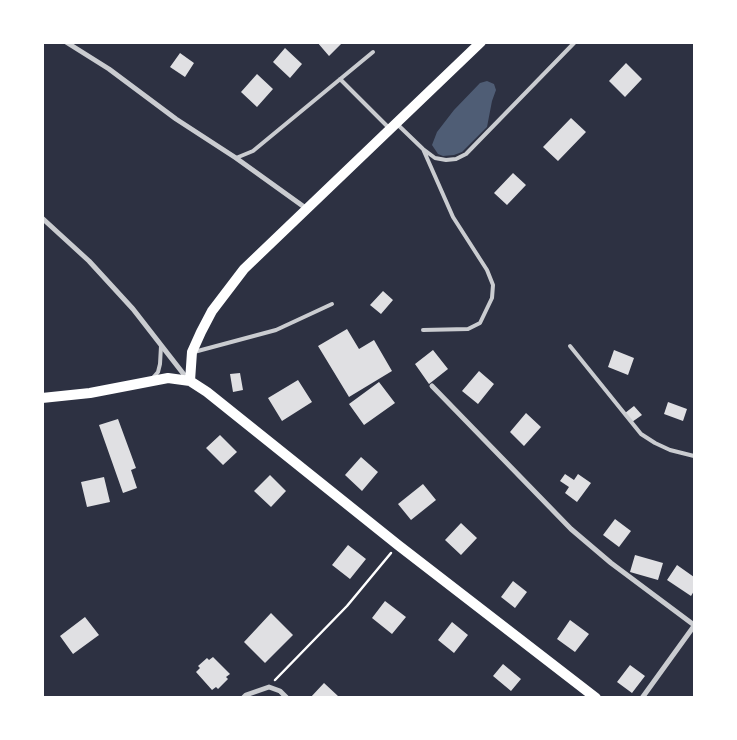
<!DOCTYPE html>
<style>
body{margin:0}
#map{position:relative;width:737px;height:740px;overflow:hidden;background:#2d3142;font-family:Commissioner,sans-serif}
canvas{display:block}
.frame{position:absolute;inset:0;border:44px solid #fff;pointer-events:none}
</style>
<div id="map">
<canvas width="737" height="740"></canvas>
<div class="frame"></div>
</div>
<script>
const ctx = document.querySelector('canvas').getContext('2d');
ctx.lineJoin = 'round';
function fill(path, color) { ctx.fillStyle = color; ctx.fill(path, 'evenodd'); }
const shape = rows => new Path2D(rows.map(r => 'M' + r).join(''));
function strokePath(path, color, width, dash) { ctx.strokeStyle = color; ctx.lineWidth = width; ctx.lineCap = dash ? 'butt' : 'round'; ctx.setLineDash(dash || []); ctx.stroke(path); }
const water = shape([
 [487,81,494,84,496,90,492,101,487,127,462,152,454,155,443,156,438,154,432,145,437,132,454,110,480,83]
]);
const building = shape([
 [317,42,343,42,329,56],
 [285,48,302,64,290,78,273,62],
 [180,53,194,63,185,77,170,67],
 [626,63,642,79,625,97,609,81],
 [257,74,273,89,257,107,241,92],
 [571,118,586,132,558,161,543,147],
 [513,173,526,185,507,205,494,193],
 [383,291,393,300,381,314,370,305],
 [347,329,359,349,374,340,392,371,349,397,318,346],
 [433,350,448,369,429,384,415,364],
 [614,350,634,358,628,375,608,367],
 [479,371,494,384,478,404,462,391],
 [240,373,243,390,233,392,230,374],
 [298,380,312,402,282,421,268,398],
 [379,382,395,403,364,425,349,404],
 [668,402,687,409,683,421,664,414],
 [634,406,642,415,632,422,625,413],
 [526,413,541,427,524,446,510,432],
 [118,419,136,468,131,470,137,488,123,493,99,425],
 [220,435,237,452,223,465,206,448],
 [361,457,378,472,362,491,345,475],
 [565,474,574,480,578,474,591,483,577,502,565,493,569,487,560,481],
 [270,475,286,491,271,507,254,491],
 [104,477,110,502,87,507,81,482],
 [423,484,436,500,411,520,398,504],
 [615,519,631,531,619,547,603,535],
 [461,523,477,538,461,555,445,540],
 [348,545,366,559,350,579,332,565],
 [635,555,663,563,658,580,630,572],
 [677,565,694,577,694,591,691,596,667,580],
 [513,581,527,592,515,608,501,597],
 [385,601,406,617,392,634,372,618],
 [271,613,293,635,265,663,244,642],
 [85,617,99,635,73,654,60,636],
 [570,620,589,634,575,652,557,639],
 [452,622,468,635,454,653,438,640],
 [213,657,230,674,226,677,228,679,218,689,216,687,212,690,196,672,200,668,198,666,207,658,209,660],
 [503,664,521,679,511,691,493,676],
 [630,665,645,676,632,693,617,682],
 [324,683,338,696,336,698,310,698]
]);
const path = shape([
 [275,680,347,606,391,553]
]);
const service = shape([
 [340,79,389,128],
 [397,124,423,149,435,158,446,160,456,159,466,154,575,42],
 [236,158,253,151,373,52],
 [423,330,468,329,480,323,492,298,493,285,487,270,453,217,423,149],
 [570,346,641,434,655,443,670,450,694,456],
 [194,352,276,330,332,304],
 [152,379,158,372,160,364,161,346]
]);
const minor = shape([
 [66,42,109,69,176,119,236,158,307,209],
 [42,218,89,261,133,309,189,381],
 [432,386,571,529,611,563,694,625],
 [243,698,246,695,269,687,280,691,287,698],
 [642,698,694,626]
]);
const secondary = shape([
 [190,381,192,352,201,332,212,311,244,269,481,42],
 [42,398,90,393,168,378,190,381,207,392,398,545,596,698]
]);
fill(water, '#4f5d75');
fill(building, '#e0e0e3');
strokePath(path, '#fff', 2.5);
strokePath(service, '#caccd0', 4);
strokePath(minor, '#caccd0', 5);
strokePath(secondary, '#fff', 10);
</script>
